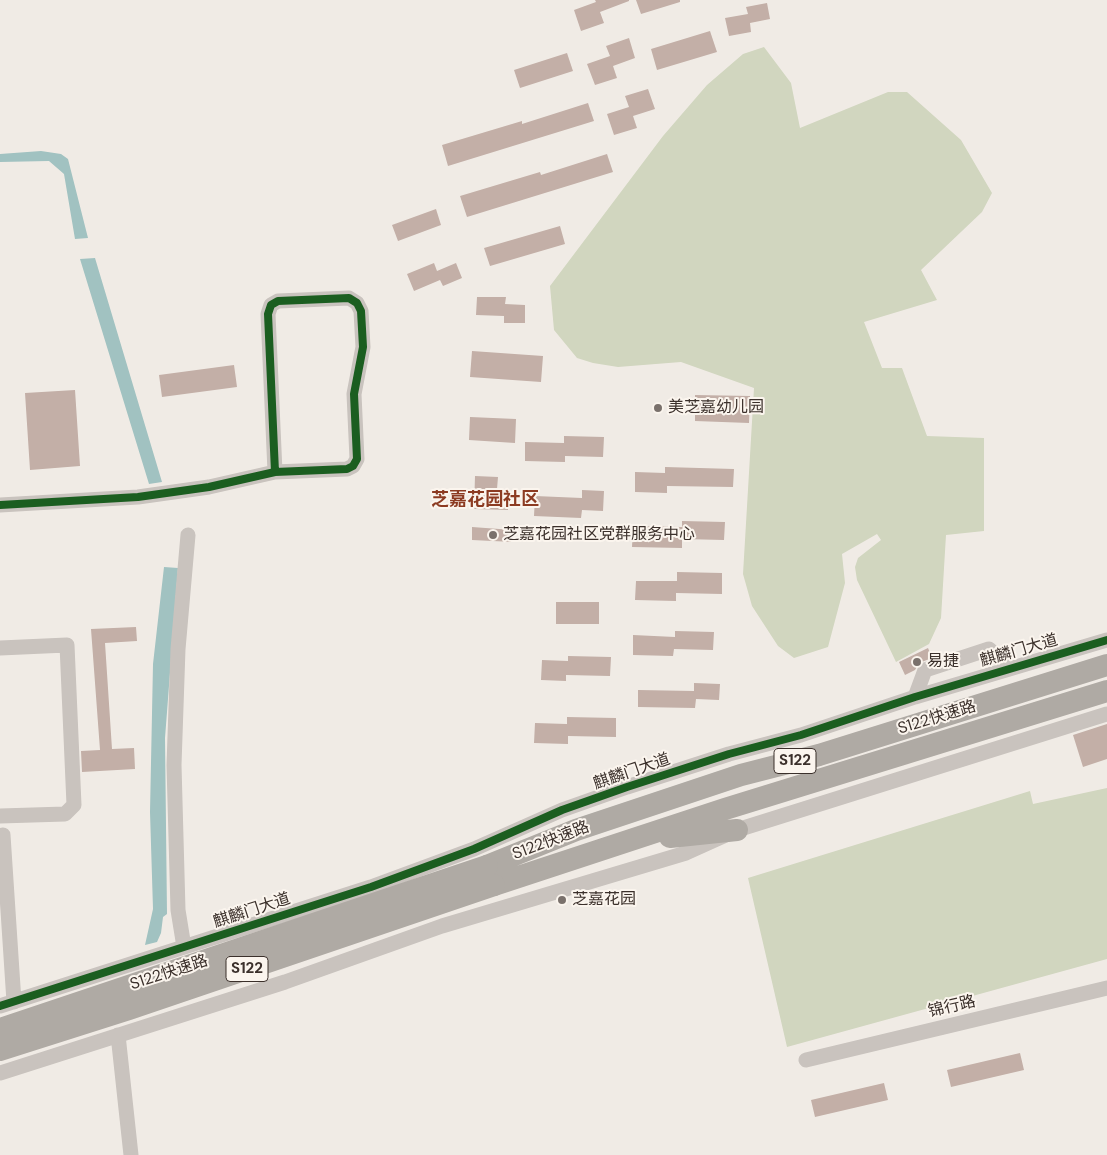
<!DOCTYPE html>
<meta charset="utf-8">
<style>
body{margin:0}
canvas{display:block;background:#f0ebe5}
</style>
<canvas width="1107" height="1155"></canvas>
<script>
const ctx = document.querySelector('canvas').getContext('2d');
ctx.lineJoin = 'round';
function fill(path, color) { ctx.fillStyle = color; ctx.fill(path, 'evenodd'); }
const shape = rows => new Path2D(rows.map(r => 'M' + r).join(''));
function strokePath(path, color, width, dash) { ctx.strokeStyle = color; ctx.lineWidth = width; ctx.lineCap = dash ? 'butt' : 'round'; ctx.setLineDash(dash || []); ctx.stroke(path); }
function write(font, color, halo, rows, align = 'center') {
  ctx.font = font + ' "DM Sans","Noto Sans SC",sans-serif'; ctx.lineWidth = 4; ctx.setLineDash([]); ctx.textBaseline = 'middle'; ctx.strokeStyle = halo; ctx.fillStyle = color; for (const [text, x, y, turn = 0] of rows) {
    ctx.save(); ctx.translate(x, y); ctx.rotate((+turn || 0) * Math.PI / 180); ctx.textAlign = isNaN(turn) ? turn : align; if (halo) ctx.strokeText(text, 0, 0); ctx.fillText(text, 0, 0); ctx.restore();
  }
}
const green = shape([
 [764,47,791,83,800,128,888,92,907,92,961,140,992,193,982,212,921,270,937,300,864,322,882,368,902,368,927,436,984,438,984,531,946,535,941,618,929,644,896,662,857,580,855,567,858,558,881,540,877,534,842,554,845,583,828,647,794,658,778,646,752,606,743,574,754,388,681,362,618,367,593,363,577,358,554,330,550,286,663,136,707,85,743,54],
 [1107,788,1107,959,787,1047,748,878,1030,791,1033,804]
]);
const water = shape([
 [41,151,61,154,68,159,88,238,75,239,64,174,49,161,0,162,0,154],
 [95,258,162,482,149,484,80,259],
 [164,567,178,568,165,738,167,914,163,917,161,933,157,942,145,945,153,909,150,812,153,664]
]);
const building = shape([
 [595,0,629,0,629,1,600,12,604,23,581,31,574,10,596,2],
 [636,0,680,0,680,2,641,14],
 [767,3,770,19,750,23,751,32,729,36,725,18,748,14,746,7],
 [710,31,717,52,657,70,651,49],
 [629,38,635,58,613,66,617,78,595,85,587,64,610,56,606,46],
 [567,53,573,71,520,88,514,70],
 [648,89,655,109,633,116,637,128,614,135,607,114,629,107,625,96],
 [588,103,594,121,448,166,442,145,522,121,522,124],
 [607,154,613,172,467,217,460,196,540,172,541,175],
 [436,209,441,225,398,241,392,225],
 [560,226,565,244,490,266,484,248],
 [434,263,437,271,456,263,462,278,443,286,440,280,414,291,407,274],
 [477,297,506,297,505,304,525,305,525,323,504,323,504,316,476,315],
 [472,351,543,356,541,382,470,377],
 [234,365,237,387,162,397,159,375],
 [75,390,80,466,30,470,25,393],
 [695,395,750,396,749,423,695,421],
 [470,417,516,419,515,443,469,440],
 [564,436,604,437,603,457,565,456,565,462,525,461,525,442,564,443],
 [665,467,734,469,733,487,667,486,667,493,635,492,635,472,665,473],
 [475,476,498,477,497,489,509,490,508,510,474,509],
 [582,490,604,491,603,511,582,510,581,518,534,516,535,496,582,498],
 [682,521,725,522,724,540,682,539,682,548,632,547,633,526,682,527],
 [472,527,513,530,513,542,472,540],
 [677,572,722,573,722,594,676,593,676,601,635,600,636,581,677,581],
 [556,602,599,602,599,624,556,624],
 [136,627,137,641,105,643,112,749,134,748,135,769,82,772,81,751,100,750,91,629],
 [675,631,714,632,713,650,674,649,673,656,633,655,633,635,675,637],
 [928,648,932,658,919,663,915,670,905,675,899,662],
 [568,656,611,657,610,676,566,675,566,681,541,680,542,660,568,661],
 [694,683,720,684,719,700,696,699,695,708,638,707,638,690,694,691],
 [567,717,616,718,616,737,568,736,568,744,534,743,535,723,567,724],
 [1107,724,1107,759,1083,767,1073,735],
 [1020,1053,1024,1070,951,1087,947,1070],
 [884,1083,888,1100,815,1117,811,1100]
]);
const minor = shape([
 [0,505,138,497,209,487,275,472,347,469,353,466,357,459,354,394,363,347,361,311,357,303,349,298,278,301,271,305,268,314,275,472],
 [0,648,67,645,74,805,65,814,0,816],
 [915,697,925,670,989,649,1009,668],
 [3,835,14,1002],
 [184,947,178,910,174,765,178,649,188,535],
 [0,1006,371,887,474,849,562,810,627,787,729,754,801,735,915,697,1107,640],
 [118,1035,131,1155],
 [806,1060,1107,988],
 [0,1073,285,982,442,926,686,853,737,830,1107,714]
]);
const highway = shape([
 [670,837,737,830],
 [487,866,576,830,741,775,819,755,1107,665],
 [494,885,725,809,1107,691]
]);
const highwayBridge = shape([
 [0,1029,487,866],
 [0,1050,129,1009,494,885]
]);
const cycleway = shape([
 [0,505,138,497,209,487,275,472,347,469,353,466,357,459,354,394,363,347,361,311,357,303,349,298,278,301,271,305,268,314,275,472],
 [0,1006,371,887,474,849,562,810,627,787,729,754,801,735,915,697,1107,640]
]);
const markers = [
 [658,408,5,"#7a716c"],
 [493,535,5,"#7a716c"],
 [917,662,5,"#7a716c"],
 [562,900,5,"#7a716c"]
];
const shields = [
 [795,761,42],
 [247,969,42]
];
const shieldNames = [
 ["S122",795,761],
 ["S122",247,969]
];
const poiNames = [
 ["美芝嘉幼儿园",668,408],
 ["芝嘉花园社区党群服务中心",503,535],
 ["易捷",927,662],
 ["芝嘉花园",572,900]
];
const streetNames = [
 ["麒麟门大道",1019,651,-16],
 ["S122快速路",937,718,-17],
 ["麒麟门大道",632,772,-19],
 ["S122快速路",551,841,-21],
 ["麒麟门大道",252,911,-18],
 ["S122快速路",169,973,-18],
 ["锦行路",952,1007,-13]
];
const neighbourhoodNames = [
 ["芝嘉花园社区",485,500]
];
fill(green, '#d1d6bf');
fill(water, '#a1c2c1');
fill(building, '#c3afa7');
strokePath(minor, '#c9c3be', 15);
strokePath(highway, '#afaaa4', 22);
strokePath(highwayBridge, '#afaaa4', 22);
strokePath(cycleway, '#1b5e20', 8);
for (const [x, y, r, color] of markers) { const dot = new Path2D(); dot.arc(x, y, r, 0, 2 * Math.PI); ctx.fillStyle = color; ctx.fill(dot); strokePath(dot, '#fbf5ee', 2); }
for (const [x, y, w] of shields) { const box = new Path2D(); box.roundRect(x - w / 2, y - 12.5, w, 25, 4); ctx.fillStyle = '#fbf5ee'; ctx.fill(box); strokePath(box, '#3b302b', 1); }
write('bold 15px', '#3b302b', null, shieldNames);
write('16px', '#3b302b', '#fbf5ee', poiNames, 'left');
write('16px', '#3b302b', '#fbf5ee', streetNames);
write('bold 18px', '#8c3b22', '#fbf5ee', neighbourhoodNames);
</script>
